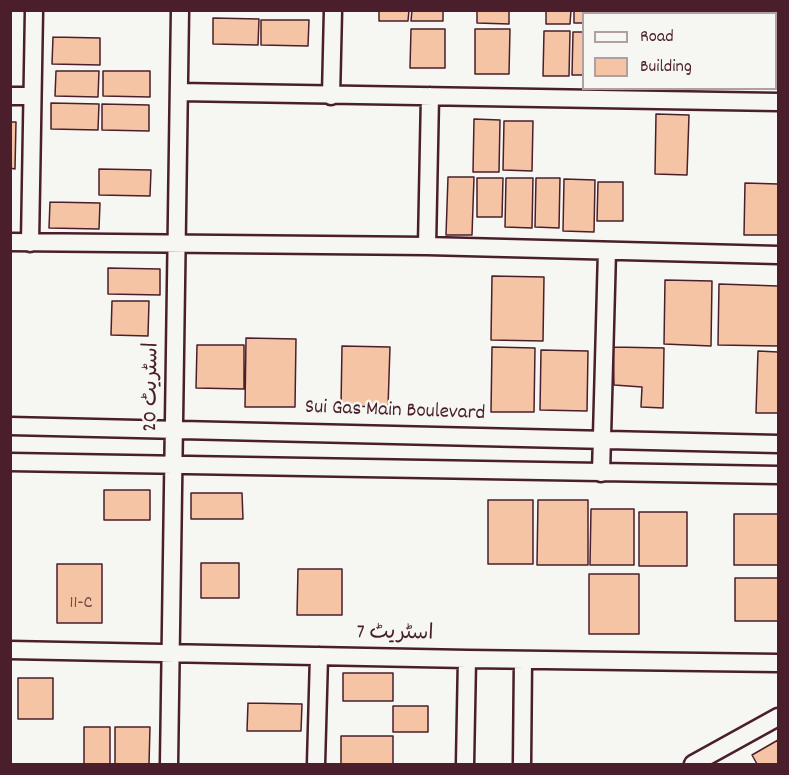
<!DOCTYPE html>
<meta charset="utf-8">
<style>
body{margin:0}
#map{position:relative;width:789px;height:775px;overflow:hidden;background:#f6f6f2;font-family:Dekko,sans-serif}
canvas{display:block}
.frame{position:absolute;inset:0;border:12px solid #4a1f2b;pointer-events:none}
.legend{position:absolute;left:582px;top:12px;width:195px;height:78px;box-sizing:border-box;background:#f6f6f2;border:2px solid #b1a0a2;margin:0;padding:8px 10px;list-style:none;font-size:18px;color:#4a1f2b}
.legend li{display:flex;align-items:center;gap:12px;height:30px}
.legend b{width:30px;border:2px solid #b1a0a2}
</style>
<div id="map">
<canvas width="789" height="775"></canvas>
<div class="frame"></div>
<ul class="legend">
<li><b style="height:8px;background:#f6f6f2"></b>Road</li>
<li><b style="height:16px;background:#f5c4a5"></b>Building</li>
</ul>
</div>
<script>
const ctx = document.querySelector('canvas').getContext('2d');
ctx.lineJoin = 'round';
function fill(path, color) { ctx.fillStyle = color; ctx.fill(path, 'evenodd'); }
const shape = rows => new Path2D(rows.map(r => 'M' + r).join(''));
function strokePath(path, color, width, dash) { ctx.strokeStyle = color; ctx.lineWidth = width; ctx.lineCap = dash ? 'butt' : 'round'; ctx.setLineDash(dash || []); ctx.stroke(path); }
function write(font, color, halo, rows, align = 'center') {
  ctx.font = font + ' Dekko,"Playpen Sans Arabic",sans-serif'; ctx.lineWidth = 5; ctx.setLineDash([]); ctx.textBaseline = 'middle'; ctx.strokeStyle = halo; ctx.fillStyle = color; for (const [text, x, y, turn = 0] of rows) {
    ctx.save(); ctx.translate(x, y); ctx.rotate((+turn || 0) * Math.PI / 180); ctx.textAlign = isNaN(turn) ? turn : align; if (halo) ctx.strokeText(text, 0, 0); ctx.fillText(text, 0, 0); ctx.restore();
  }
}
const building = shape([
 [379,10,409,10,408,21,379,21,379,10],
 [412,10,443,10,443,21,411,21,412,10],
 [477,10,509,10,509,24,477,23,477,10],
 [546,10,571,10,570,24,546,24,546,10],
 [574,10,602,10,602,14,584,14,584,23,574,23,574,10],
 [640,10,673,10,673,14,640,14,640,10],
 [213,18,259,19,258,45,213,44,213,18],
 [261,20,309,20,308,46,261,45,261,20],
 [411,29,445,29,445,68,410,68,411,29],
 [475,29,510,29,509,74,475,74,475,29],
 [544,31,570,31,569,76,543,76,544,31],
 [573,32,584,32,584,75,572,75,573,32],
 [53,37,100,38,100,65,52,64,53,37],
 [56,71,99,71,98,97,55,96,56,71],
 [103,71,150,71,150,97,103,96,103,71],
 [51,103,99,104,98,130,51,129,51,103],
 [102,104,149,105,149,131,102,130,102,104],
 [656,114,689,115,687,175,655,174,656,114],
 [474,119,500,120,499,172,473,172,474,119],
 [504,121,533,121,532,171,503,170,504,121],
 [10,122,16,122,15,169,10,168,10,122],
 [99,169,151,170,150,196,99,195,99,169],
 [448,177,474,177,472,235,446,235,448,177],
 [477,178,503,178,502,217,477,217,477,178],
 [506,178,533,178,532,228,505,227,506,178],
 [536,178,560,178,559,228,535,227,536,178],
 [564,179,595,180,594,232,563,231,564,179],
 [598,182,623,182,623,221,597,221,598,182],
 [745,183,778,184,778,235,744,235,745,183],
 [50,202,100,203,99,229,49,228,50,202],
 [108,268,160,269,160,295,108,294,108,268],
 [492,276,544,277,543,341,491,340,492,276],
 [665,280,712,281,711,346,664,344,665,280],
 [719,284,778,286,778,346,718,345,719,284],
 [112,301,149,301,148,336,111,335,112,301],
 [246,338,296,339,295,407,245,407,246,338],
 [197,345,244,345,244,389,196,388,197,345],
 [342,346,390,347,388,407,341,406,342,346],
 [492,347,535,348,534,412,491,412,492,347],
 [613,347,664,348,663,408,641,407,642,387,614,385,613,347],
 [541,350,588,351,587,411,540,410,541,350],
 [758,351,778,352,778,413,756,413,758,351],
 [104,490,150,490,150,520,104,520,104,490],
 [191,493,242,493,243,519,191,519,191,493],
 [488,500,533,500,533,564,488,564,488,500],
 [538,500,588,500,588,565,537,565,538,500],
 [591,509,634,509,634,565,590,565,591,509],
 [639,512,687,512,687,566,639,566,639,512],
 [734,514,778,514,778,565,734,565,734,514],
 [201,563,239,563,239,598,201,598,201,563],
 [57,564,102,564,102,623,57,623,57,564],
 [298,569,342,569,342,615,297,615,298,569],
 [589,574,639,574,639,634,589,634,589,574],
 [735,578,778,578,778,621,735,621,735,578],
 [343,673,393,673,393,701,343,701,343,673],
 [18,678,53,678,53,719,18,719,18,678],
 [248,703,302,704,301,731,247,731,248,703],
 [393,706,428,706,428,732,393,732,393,706],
 [84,727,110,727,110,764,84,764,84,727],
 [115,727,150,727,149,764,115,764,115,727],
 [341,736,393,736,393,764,341,764,341,736],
 [778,740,778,764,757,764,752,755,778,740]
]);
const minor = shape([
 [747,10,749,14],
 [776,49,778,53],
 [179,92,778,102],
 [10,96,32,96],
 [331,96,333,10],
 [10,242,427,246,778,255],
 [30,243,34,10],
 [427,246,430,96],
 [10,426,778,444],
 [10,462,778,475],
 [601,473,607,251],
 [10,650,467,659,778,663],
 [169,764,180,10],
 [316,764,319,656],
 [465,764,467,659],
 [522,764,523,660],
 [693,764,778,717]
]);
const numberNames = [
 ["11-C",81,605]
];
const streetNames = [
 ["اسٹریٹ 20",153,387,-89],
 ["Sui Gas Main Boulevard",395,412,2],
 ["اسٹریٹ 7",395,635,1]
];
fill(building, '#f5c4a5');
strokePath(building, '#4a1f2b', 1.5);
strokePath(minor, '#4a1f2b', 21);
strokePath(minor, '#f6f6f2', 16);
write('18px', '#75484a', null, numberNames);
write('21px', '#4a1f2b', '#f6f6f2', streetNames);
</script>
